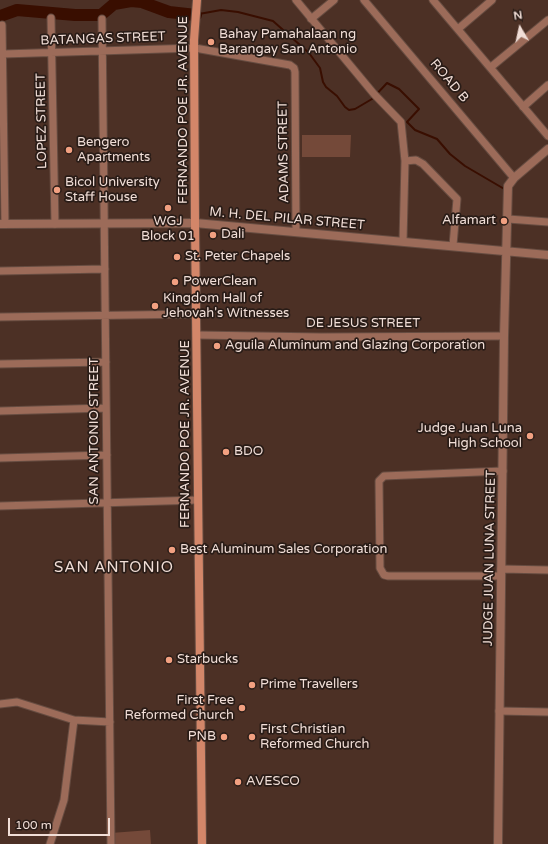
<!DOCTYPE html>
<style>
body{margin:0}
#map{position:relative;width:548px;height:844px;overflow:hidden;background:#4c3025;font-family:"Varela Round",sans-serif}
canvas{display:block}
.north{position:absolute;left:500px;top:8px;width:40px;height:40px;-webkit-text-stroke:3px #291c17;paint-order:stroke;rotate:351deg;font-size:11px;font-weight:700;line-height:16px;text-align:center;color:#f1ded7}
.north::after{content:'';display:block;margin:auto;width:14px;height:18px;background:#f1ded7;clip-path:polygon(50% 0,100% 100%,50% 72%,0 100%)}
.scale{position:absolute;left:8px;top:818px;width:102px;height:18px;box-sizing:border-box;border:2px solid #f1ded7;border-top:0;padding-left:5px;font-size:12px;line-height:14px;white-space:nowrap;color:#f1ded7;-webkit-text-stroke:3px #291c17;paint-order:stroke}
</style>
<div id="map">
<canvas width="548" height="844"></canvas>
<div class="north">N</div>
<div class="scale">100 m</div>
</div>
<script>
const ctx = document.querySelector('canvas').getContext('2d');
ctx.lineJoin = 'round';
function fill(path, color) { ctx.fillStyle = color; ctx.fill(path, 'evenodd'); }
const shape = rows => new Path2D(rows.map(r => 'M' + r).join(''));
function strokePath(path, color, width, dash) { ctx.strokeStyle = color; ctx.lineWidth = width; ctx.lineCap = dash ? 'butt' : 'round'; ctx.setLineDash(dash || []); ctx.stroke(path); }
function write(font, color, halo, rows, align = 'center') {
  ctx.font = font + ' "Varela Round",sans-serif'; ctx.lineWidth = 3.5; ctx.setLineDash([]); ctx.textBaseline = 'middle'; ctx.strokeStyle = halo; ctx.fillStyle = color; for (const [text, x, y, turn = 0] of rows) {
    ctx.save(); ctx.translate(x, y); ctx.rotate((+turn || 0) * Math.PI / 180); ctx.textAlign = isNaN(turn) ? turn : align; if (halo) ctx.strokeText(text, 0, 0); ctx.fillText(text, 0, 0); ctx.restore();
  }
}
const green = shape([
 [302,135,351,135,350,157,302,157],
 [150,830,151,844,111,844,111,833]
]);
const stream = shape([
 [199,14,221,10,238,12,273,21,309,53,320,68,323,82,326,87,337,96,345,107,349,110,355,109,372,99,387,83,399,89,419,109,407,122,415,130,437,139,450,154,465,166,506,190]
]);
const river = shape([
 [0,16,17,10,75,15,101,15,114,4,131,1,142,2,169,12,196,15]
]);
const minor = shape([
 [296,0,374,94,401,122,405,161,403,241],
 [364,0,514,178],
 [433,0,548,136],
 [51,18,55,224],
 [102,19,111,844],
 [311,19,334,0],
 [2,25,5,224],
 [458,29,492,0],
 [3,54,195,48,290,65,294,68,295,72,296,231],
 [491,67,548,20],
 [523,107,548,85],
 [405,161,416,160,423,164,457,199,453,245],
 [508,219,548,222],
 [0,271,105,269],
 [0,317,197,314],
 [197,335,321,337,504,336],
 [0,364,106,362],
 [0,411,106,408],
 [0,458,107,455],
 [0,506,198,500],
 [501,569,548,570],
 [501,576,388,576,384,575,380,568,379,481,384,476,503,471],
 [0,704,17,702,74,720,110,722],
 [499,711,548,712],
 [50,844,64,800,74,720]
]);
const tertiary = shape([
 [0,224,195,223,548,255],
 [498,844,504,336,508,186,514,178,548,149]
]);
const secondary = shape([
 [197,0,194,40,195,223,202,844]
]);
const markers = [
 [211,42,4,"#f2a081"],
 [69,150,4,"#f2a081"],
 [57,190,4,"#f2a081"],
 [168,208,4,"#f2a081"],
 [504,221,4,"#f2a081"],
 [213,235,4,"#f2a081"],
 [177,257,4,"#f2a081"],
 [175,282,4,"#f2a081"],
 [155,306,4,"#f2a081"],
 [217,346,4,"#f2a081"],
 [530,436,4,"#f2a081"],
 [226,452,4,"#f2a081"],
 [172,550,4,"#f2a081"],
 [169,660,4,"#f2a081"],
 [252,685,4,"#f2a081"],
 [242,708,4,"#f2a081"],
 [224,737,4,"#f2a081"],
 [252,737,4,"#f2a081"],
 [238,782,4,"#f2a081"]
];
const poiNames = [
 ["Bahay Pamahalaan ng",219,35],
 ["Barangay San Antonio",219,50],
 ["Bengero",77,143],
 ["Apartments",77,158],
 ["Bicol University",65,183],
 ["Staff House",65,198],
 ["Alfamart",496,221,"right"],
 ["WGJ",168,222,"center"],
 ["Block 01",168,237,"center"],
 ["Dali",221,235],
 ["St. Peter Chapels",185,257],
 ["PowerClean",183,282],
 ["Kingdom Hall of",163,299],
 ["Jehovah's Witnesses",163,314],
 ["Aguila Aluminum and Glazing Corporation",225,346],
 ["Judge Juan Luna",522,429,"right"],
 ["High School",522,444,"right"],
 ["BDO",234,452],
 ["Best Aluminum Sales Corporation",180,550],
 ["Starbucks",177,660],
 ["Prime Travellers",260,685],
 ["First Free",234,701,"right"],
 ["Reformed Church",234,716,"right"],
 ["First Christian",260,730],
 ["Reformed Church",260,745],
 ["PNB",216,737,"right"],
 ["AVESCO",246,782]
];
const streetNames = [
 ["BATANGAS STREET",103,39,-2],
 ["ROAD B",449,81,50],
 ["FERNANDO POE JR. AVENUE",184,110,-90],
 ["LOPEZ STREET",42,121,-91],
 ["ADAMS STREET",284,152,-91],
 ["M. H. DEL PILAR STREET",287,219,5],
 ["DE JESUS STREET",363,324],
 ["SAN ANTONIO STREET",95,431,-90],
 ["FERNANDO POE JR. AVENUE",186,434,-90],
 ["JUDGE JUAN LUNA STREET",490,558,-89]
];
const quarterNames = [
 ["SAN ANTONIO",114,568]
];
fill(green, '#744939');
strokePath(stream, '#390e00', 2);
strokePath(river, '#390e00', 12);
strokePath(minor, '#664c41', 9);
strokePath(tertiary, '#664c41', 10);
strokePath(secondary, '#664c41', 10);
strokePath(minor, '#9c6b59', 7);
strokePath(tertiary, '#9c6b59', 8);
strokePath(secondary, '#d38669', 8);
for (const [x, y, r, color] of markers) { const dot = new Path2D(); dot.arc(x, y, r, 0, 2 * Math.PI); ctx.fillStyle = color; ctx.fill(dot); strokePath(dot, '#291c17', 1.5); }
write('13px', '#f1ded7', '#291c17', poiNames, 'left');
write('13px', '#f1ded7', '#291c17', streetNames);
ctx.letterSpacing = '1px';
write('15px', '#f1ded7', '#291c17', quarterNames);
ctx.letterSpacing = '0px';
</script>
